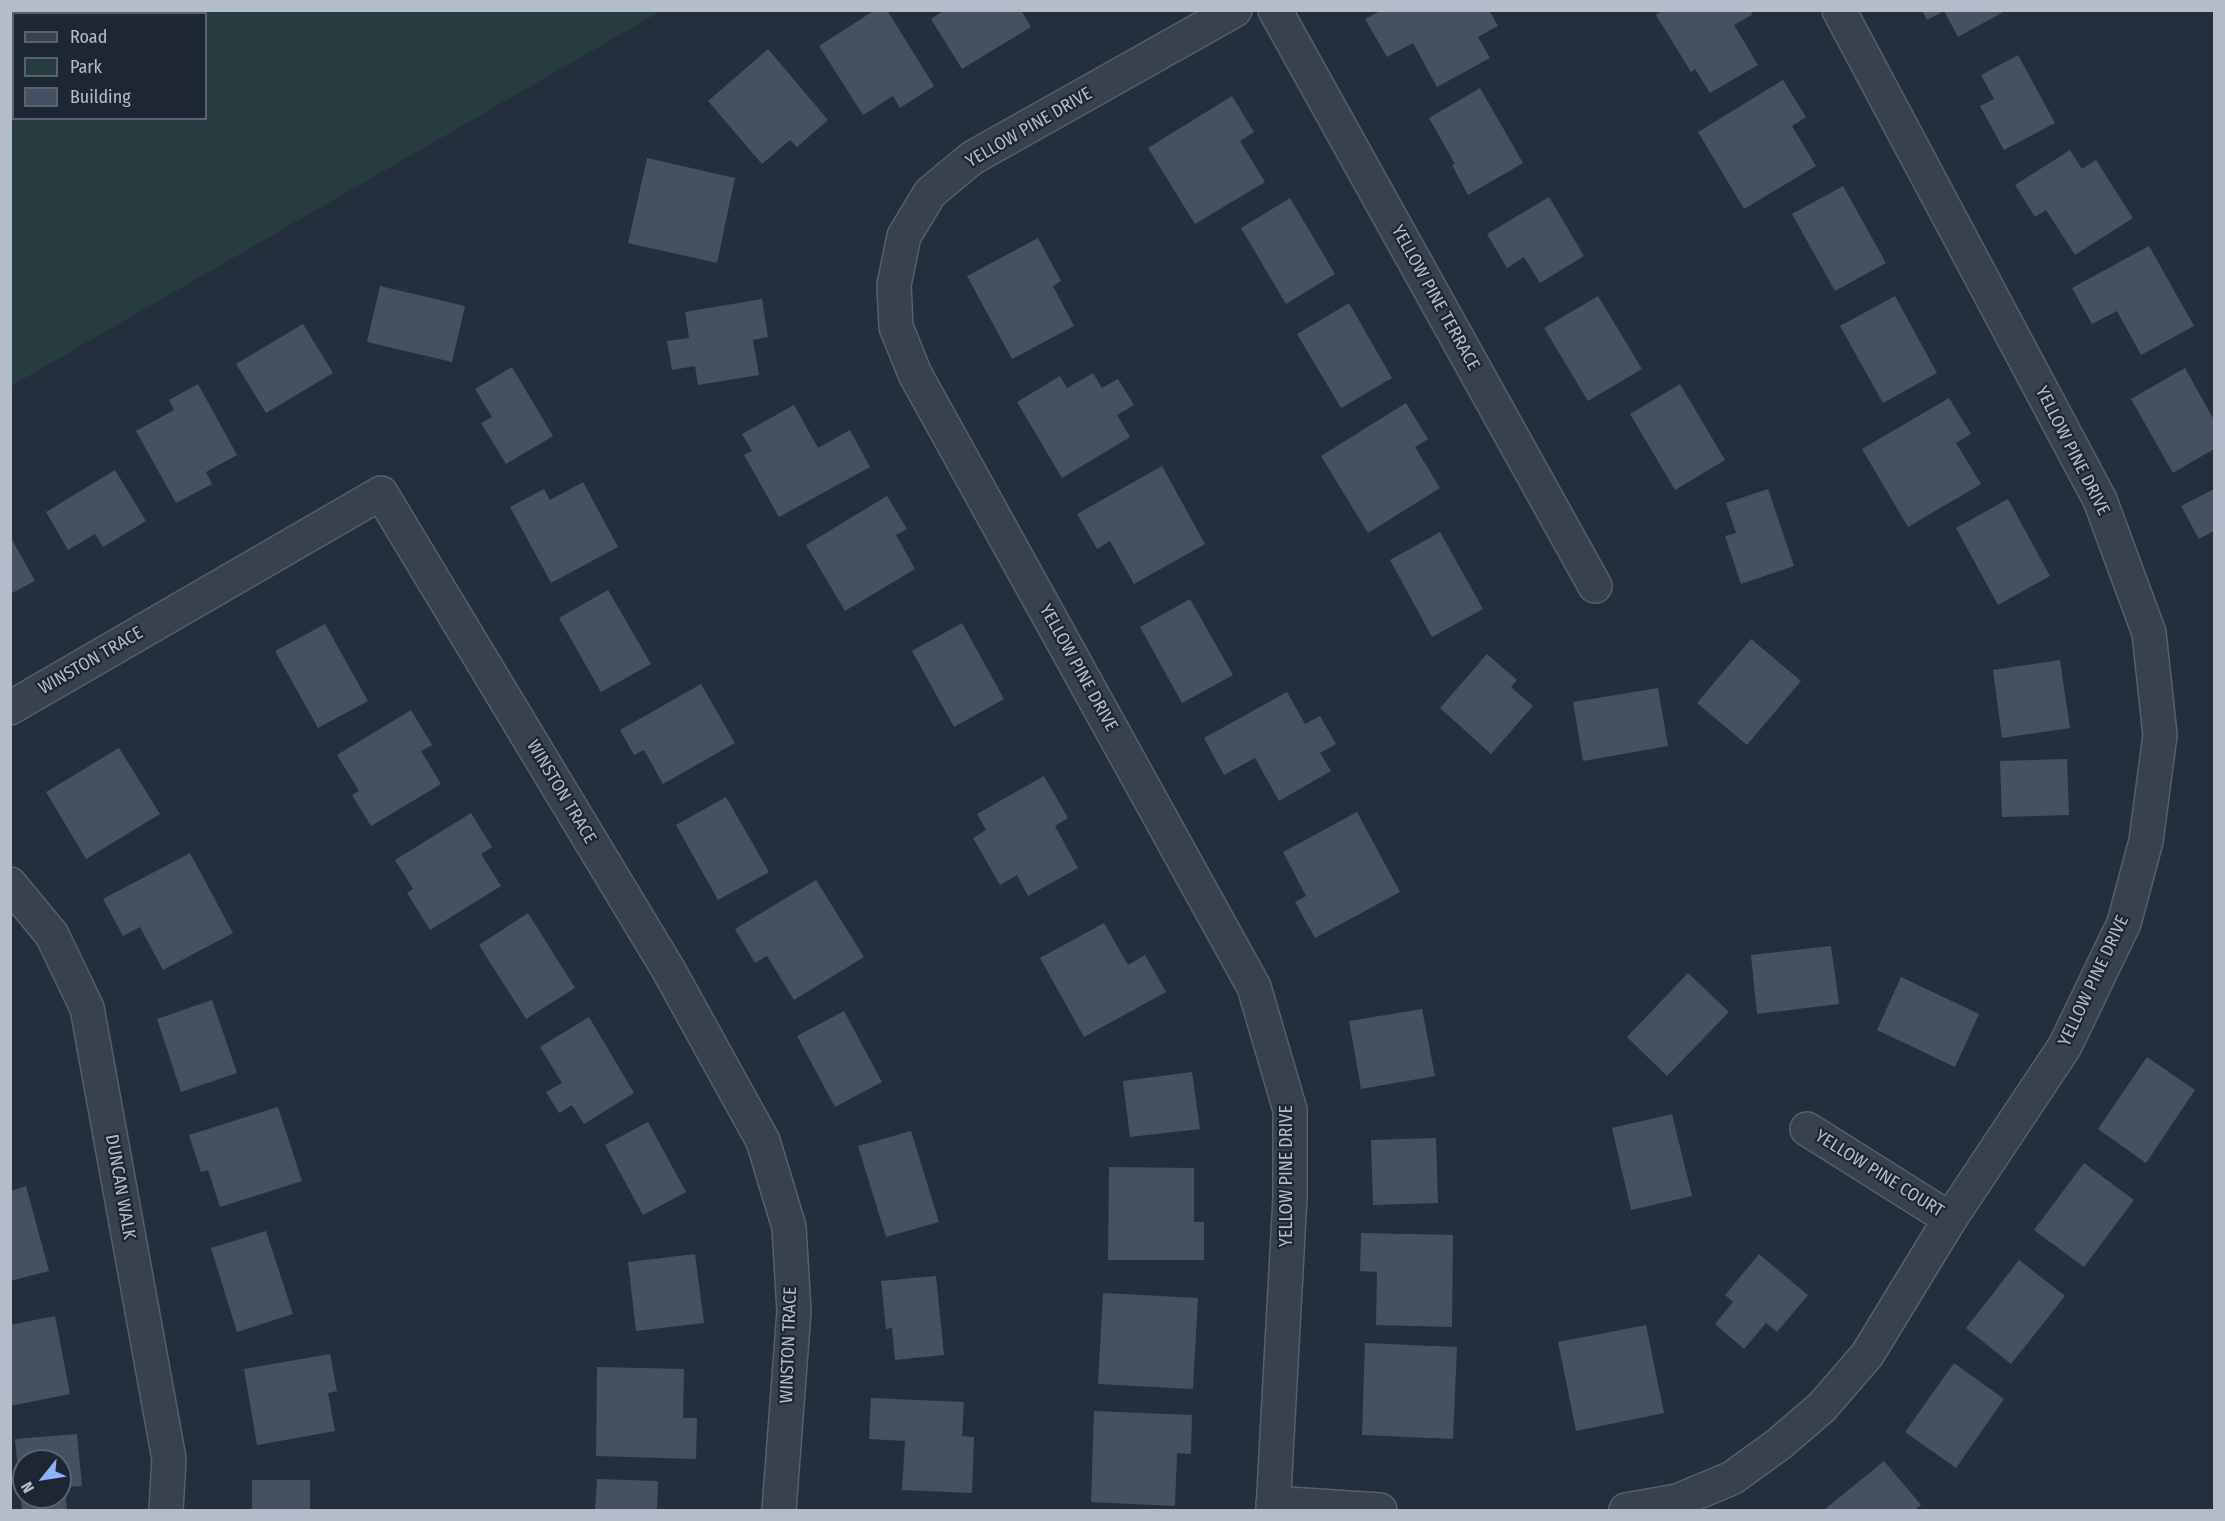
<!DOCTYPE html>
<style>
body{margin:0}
#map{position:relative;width:2225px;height:1521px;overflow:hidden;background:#242f3e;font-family:"Fira Sans Condensed",sans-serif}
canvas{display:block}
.frame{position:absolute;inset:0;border:12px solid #b4bcc9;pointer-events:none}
.legend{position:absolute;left:12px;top:12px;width:195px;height:108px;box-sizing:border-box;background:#1d2633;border:2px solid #59626f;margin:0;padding:8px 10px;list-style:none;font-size:18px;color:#b4bcc9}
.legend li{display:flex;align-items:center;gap:12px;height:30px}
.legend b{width:30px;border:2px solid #59626f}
.north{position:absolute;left:12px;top:1449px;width:60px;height:60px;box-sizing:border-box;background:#1d2633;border:2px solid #59626f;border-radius:50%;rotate:240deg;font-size:16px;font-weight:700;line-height:24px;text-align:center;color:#b4bcc9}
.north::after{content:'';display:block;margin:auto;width:21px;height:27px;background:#8ab4f8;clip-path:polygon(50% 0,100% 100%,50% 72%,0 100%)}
</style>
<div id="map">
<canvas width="2225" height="1521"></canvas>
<div class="frame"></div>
<ul class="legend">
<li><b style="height:8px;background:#38414e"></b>Road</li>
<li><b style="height:16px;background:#263c3f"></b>Park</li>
<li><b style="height:16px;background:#455162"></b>Building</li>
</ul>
<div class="north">N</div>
</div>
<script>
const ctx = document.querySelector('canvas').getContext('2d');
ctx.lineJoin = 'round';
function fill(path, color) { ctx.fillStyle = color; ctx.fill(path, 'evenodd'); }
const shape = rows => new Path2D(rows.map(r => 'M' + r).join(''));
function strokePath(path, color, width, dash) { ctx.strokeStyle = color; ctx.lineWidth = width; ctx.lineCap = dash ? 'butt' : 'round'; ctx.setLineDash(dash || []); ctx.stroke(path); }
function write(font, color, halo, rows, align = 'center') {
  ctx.font = font + ' "Fira Sans Condensed",sans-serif'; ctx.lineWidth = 4.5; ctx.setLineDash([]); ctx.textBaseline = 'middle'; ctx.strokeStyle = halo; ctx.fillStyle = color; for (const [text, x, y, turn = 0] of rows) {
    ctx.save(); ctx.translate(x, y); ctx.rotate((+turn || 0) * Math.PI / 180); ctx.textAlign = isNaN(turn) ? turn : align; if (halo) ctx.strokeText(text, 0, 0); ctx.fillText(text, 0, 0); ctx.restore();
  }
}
const green = shape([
 [11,10,661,10,661,11,11,386],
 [14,14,206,14,206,118,14,118]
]);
const building = shape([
 [875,10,887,10,934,86,900,108,893,96,863,115,819,46],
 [945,10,1021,10,1031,27,962,69,931,19],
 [1382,10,1489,10,1498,26,1478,37,1490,58,1437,87,1413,43,1387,57,1365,19],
 [1663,10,1750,10,1753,14,1734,25,1758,65,1710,93,1695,69,1691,72,1656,15],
 [1922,10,2007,10,1958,37,1944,11,1927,20],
 [768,49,828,120,797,147,790,140,762,164,708,101],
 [2018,55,2055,123,2004,150,1980,106,1994,99,1981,75],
 [1783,80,1806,117,1792,126,1816,166,1744,209,1698,132],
 [1480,88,1523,163,1468,195,1452,165,1455,164,1429,118],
 [1232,96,1254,132,1240,141,1265,182,1195,224,1148,148],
 [2070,150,2082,169,2096,160,2133,218,2075,255,2046,210,2035,217,2015,185],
 [647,158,735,178,717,263,628,243],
 [1843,186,1886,263,1835,291,1792,214],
 [1549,197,1584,256,1540,283,1524,257,1507,268,1487,234],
 [1290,198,1335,274,1286,304,1241,228],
 [1038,238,1061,281,1053,286,1074,326,1012,359,967,276],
 [2149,246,2194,326,2141,355,2117,311,2092,324,2072,288],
 [380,286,465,306,452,362,367,342],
 [1598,296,1642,369,1588,401,1544,328],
 [1895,296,1937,373,1883,403,1840,326],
 [762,299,768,337,753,340,759,375,698,385,695,366,672,370,667,341,689,338,685,312],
 [1349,303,1392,378,1341,408,1297,334],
 [303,324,333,373,266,413,236,364],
 [512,367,553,436,506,464,481,423,492,417,475,389],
 [2185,368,2214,420,2214,449,2173,473,2131,399],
 [1093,373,1102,388,1118,379,1134,405,1117,415,1130,437,1062,478,1017,402,1060,376,1067,388],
 [198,384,237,455,206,472,212,484,176,503,136,431,174,410,169,400],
 [1680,384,1725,460,1675,490,1630,414],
 [1949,398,1971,434,1956,443,1981,484,1908,527,1862,449],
 [1406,403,1428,439,1415,447,1440,488,1368,533,1321,456],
 [794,405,818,448,850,430,870,467,779,517,744,455,752,451,742,434],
 [1162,466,1205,544,1134,584,1110,541,1097,549,1077,514],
 [115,470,146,521,103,547,95,534,68,550,46,512],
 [583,482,618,547,551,583,510,507,544,489,550,500],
 [1768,489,1794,566,1741,584,1725,536,1736,533,1726,503],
 [2214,489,2214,531,2199,539,2181,506],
 [887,496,907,529,896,535,915,569,845,611,806,545],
 [2008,499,2050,576,1998,605,1956,528],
 [1440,532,1483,609,1432,637,1390,560],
 [10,536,35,581,10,594],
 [608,590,651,664,601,692,559,618],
 [1190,599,1233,675,1182,703,1140,627],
 [962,623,1004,699,954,727,912,651],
 [325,624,368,701,318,728,275,651],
 [1751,639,1801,681,1747,745,1697,703],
 [1487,654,1517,680,1511,687,1533,706,1491,754,1440,708],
 [2060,660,2070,728,2002,738,1993,670],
 [701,684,735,743,663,784,644,750,634,755,620,730],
 [1658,688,1668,746,1583,761,1573,702],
 [1287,692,1305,724,1320,716,1336,744,1320,753,1331,771,1279,801,1255,758,1224,775,1204,738],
 [411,710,432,745,421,751,441,784,371,826,352,795,359,791,337,755],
 [119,748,160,814,86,859,46,792],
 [2067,759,2069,815,2002,817,2000,761],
 [1044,776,1068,818,1055,826,1078,868,1028,896,1017,875,1000,885,973,838,986,830,977,814],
 [726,797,769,872,718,900,676,825],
 [1357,812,1400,892,1315,938,1295,902,1306,896,1283,852],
 [471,813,492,847,481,854,501,886,430,930,407,893,413,889,395,860],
 [190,853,233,933,163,970,140,927,123,936,103,899],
 [816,880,864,957,794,1000,767,956,755,963,735,929],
 [528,913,575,988,526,1019,479,945],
 [1104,923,1128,965,1145,955,1166,992,1084,1037,1040,958],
 [1831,946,1839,1004,1757,1014,1751,955],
 [1688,973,1729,1012,1667,1076,1627,1037],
 [1901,977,1979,1014,1955,1067,1877,1030],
 [212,1000,237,1073,181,1092,157,1019],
 [1422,1009,1435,1076,1361,1089,1349,1021],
 [844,1011,882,1082,835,1107,797,1036],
 [589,1017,634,1093,584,1124,572,1105,559,1113,546,1092,562,1083,540,1047],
 [2147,1057,2195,1090,2146,1163,2098,1129],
 [1192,1072,1200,1129,1130,1137,1123,1081],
 [278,1107,302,1181,220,1207,208,1170,201,1172,189,1135],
 [1672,1114,1692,1196,1631,1210,1612,1128],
 [648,1122,686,1192,643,1215,605,1145],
 [911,1131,939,1222,886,1237,858,1146],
 [1436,1138,1438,1203,1373,1205,1371,1140],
 [2084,1163,2134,1200,2084,1267,2034,1230],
 [1109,1167,1194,1168,1194,1222,1204,1222,1204,1260,1108,1260],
 [26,1186,49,1271,10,1281,10,1191],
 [266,1231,293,1314,237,1332,211,1248],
 [1361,1233,1453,1235,1452,1327,1376,1325,1377,1272,1360,1271],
 [695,1254,704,1323,636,1331,628,1262],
 [1759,1254,1808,1295,1777,1332,1766,1323,1744,1349,1715,1324,1733,1302,1725,1295],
 [2019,1260,2065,1296,2011,1364,1966,1328],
 [936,1276,944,1355,895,1360,892,1328,886,1329,881,1281],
 [1103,1293,1198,1298,1193,1389,1098,1384],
 [55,1316,70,1394,10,1406,10,1325],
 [1646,1325,1664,1413,1576,1431,1558,1342],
 [1365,1343,1457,1347,1453,1439,1362,1435],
 [330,1354,337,1391,328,1393,335,1431,257,1445,244,1369],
 [1954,1363,2004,1399,1956,1468,1905,1432],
 [597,1367,684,1369,683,1418,697,1418,696,1459,596,1456],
 [871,1398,964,1402,962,1436,974,1437,972,1493,902,1490,905,1441,869,1439],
 [1094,1411,1192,1415,1191,1454,1177,1453,1175,1506,1091,1502],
 [77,1434,82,1486,65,1487,67,1510,22,1510,15,1439],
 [24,1461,60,1461,60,1497,24,1497],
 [1884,1461,1921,1505,1914,1510,1824,1510],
 [597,1479,658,1481,657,1510,595,1510],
 [252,1480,310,1480,310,1510,252,1510]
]);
const minor = shape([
 [1235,10,972,158,930,193,904,236,894,285,896,327,915,374,1254,987,1290,1110,1290,1197,1273,1510],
 [1275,10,1595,586],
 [10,708,381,493,668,969,763,1141,789,1227,794,1311,779,1510],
 [10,884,52,935,87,1008,169,1459,166,1510],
 [1807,1129,1950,1219],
 [1273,1503,1380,1510],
 [1626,1510,1677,1501,1732,1478,1779,1444,1822,1407,1867,1355,1950,1219,2065,1046,2124,923,2146,841,2160,735,2149,633,2100,500,1839,10]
]);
const streetNames = [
 ["YELLOW PINE DRIVE",1029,128,-30],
 ["YELLOW PINE TERRACE",1435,298,61],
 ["YELLOW PINE DRIVE",2072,451,63],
 ["WINSTON TRACE",91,661,-30],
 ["YELLOW PINE DRIVE",1078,668,61],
 ["WINSTON TRACE",561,792,59],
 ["YELLOW PINE DRIVE",2094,981,-65],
 ["YELLOW PINE COURT",1879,1174,32],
 ["YELLOW PINE DRIVE",1287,1176,-90],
 ["DUNCAN WALK",120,1187,80],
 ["WINSTON TRACE",789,1345,-88]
];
fill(green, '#263c3f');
fill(building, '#455162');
strokePath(minor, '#565f6c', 36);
strokePath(minor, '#38414e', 33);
write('18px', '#b4bcc9', '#1d2633', streetNames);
</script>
